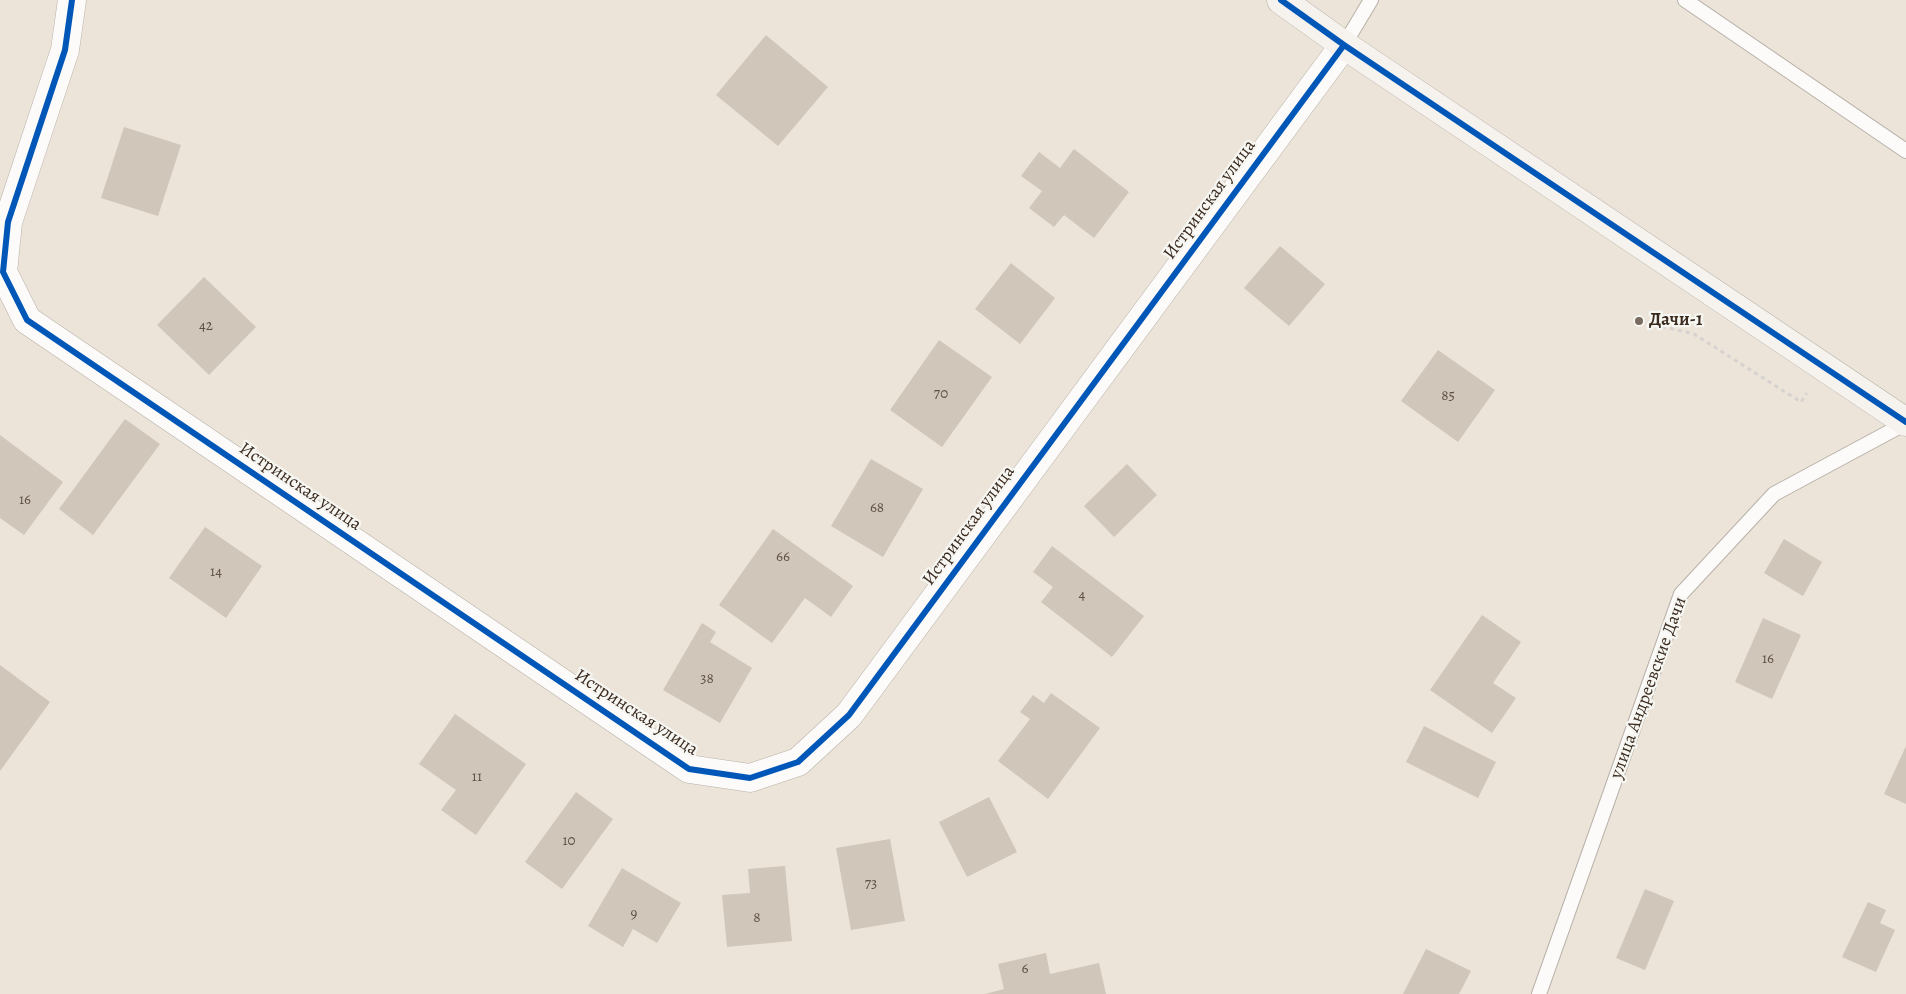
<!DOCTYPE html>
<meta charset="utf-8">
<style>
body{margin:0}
canvas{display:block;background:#ece4d9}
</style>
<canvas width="1906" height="994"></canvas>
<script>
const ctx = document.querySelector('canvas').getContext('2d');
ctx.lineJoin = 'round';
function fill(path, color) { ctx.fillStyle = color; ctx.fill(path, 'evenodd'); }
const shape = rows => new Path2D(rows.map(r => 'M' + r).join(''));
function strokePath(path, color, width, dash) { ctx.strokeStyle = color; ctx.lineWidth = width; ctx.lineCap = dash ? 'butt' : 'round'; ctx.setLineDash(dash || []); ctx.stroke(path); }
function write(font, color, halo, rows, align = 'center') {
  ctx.font = font + ' Alegreya,serif'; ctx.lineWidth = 4.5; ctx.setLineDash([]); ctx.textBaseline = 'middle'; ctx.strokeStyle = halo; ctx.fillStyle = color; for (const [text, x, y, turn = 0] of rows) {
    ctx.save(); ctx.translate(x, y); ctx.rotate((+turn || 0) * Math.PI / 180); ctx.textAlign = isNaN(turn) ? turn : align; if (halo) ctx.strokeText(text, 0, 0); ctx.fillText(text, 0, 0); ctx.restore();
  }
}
const building = shape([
 [766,35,828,87,778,146,716,95],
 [124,127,181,145,158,216,101,198],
 [1074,149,1129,192,1094,238,1064,215,1054,227,1029,208,1042,191,1021,176,1039,152,1060,168],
 [1280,246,1325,284,1289,326,1244,288],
 [1011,263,1055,298,1020,344,975,309],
 [204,277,256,327,209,375,157,325],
 [939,340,992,377,942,447,890,410],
 [1438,350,1495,390,1458,442,1401,401],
 [125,419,160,444,93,535,59,509],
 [0,435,63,482,24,535,0,518],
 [871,459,923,489,883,557,831,526],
 [1127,464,1157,495,1114,537,1084,506],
 [205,527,262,566,226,618,169,578],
 [773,529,853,586,831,617,805,598,772,643,719,605],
 [1784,539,1822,562,1803,596,1764,573],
 [1052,546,1144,616,1112,657,1041,602,1053,587,1033,572],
 [1482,615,1521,642,1493,683,1516,698,1492,733,1430,690],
 [1763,618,1801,635,1772,699,1735,682],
 [702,623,716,632,710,642,752,668,720,723,663,690],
 [0,665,50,702,0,771],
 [1051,693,1100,728,1048,799,998,761,1030,719,1020,712,1033,695,1044,703],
 [455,714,526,764,476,835,441,810,456,790,419,764],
 [1424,726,1496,762,1478,798,1406,762],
 [1906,746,1906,804,1884,794],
 [576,792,613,819,562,889,525,862],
 [989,797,1017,852,967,877,939,822],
 [890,839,905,921,851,930,836,848],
 [785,866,792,941,727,947,722,895,750,893,748,869],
 [622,868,681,903,657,943,633,929,623,947,588,926],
 [1645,889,1674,901,1645,970,1616,958],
 [1868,902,1886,910,1880,923,1895,930,1876,972,1842,957],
 [1426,949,1471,971,1459,994,1403,994],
 [1046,953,1050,974,1099,963,1106,994,985,994,1004,989,998,964]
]);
const path = shape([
 [1639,321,1694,334,1801,402,1807,393]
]);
const lane = shape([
 [1685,0,1906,151],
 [1344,45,1371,0],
 [1539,994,1681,594,1774,494,1906,423]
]);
const street = shape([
 [72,0,65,50,8,222,3,272,27,320,689,769,750,778,798,762,849,715,1344,45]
]);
const secondary = shape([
 [1281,0,1344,45,1906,422]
]);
const cycleway = shape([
 [72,0,65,50,8,222,3,272,27,320,689,769,750,778,798,762,849,715,1344,45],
 [1281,0,1344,45,1906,422]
]);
const markers = [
 [1639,321,5,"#796b5f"]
];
const numberNames = [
 ["42",206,326],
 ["70",941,394],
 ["85",1448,396],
 ["16",25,500],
 ["68",877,508],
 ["66",783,557],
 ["14",216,572],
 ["4",1082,595],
 ["16",1768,659],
 ["38",707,679],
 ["11",477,777],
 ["10",569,841],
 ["73",871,884],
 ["9",634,914],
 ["8",757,918],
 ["6",1025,969]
];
const streetNames = [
 ["Истринская улица",1210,200,-54],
 ["Истринская улица",300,487,34],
 ["Истринская улица",969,526,-54],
 ["улица Андреевские Дачи",1649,688,-70],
 ["Истринская улица",636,713,33]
];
const poiNames = [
 ["Дачи-1",1649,321]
];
fill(building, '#d0c6ba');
strokePath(lane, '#b8b1a9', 16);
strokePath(street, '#b8b1a9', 29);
strokePath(secondary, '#b8b1a9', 29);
strokePath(path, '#d6d2cf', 3, [4, 4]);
strokePath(lane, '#fcfbf9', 14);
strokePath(street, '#fcfbf9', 28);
strokePath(secondary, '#f6f2ee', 28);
strokePath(cycleway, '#0057b8', 6);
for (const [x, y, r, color] of markers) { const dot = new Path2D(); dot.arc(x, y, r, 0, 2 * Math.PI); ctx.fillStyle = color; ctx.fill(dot); strokePath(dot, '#f6f6f2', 2); }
write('15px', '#605145', null, numberNames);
write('18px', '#3b2a1e', '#f6f6f2', streetNames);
write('bold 18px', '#3b2a1e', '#f6f6f2', poiNames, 'left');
</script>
